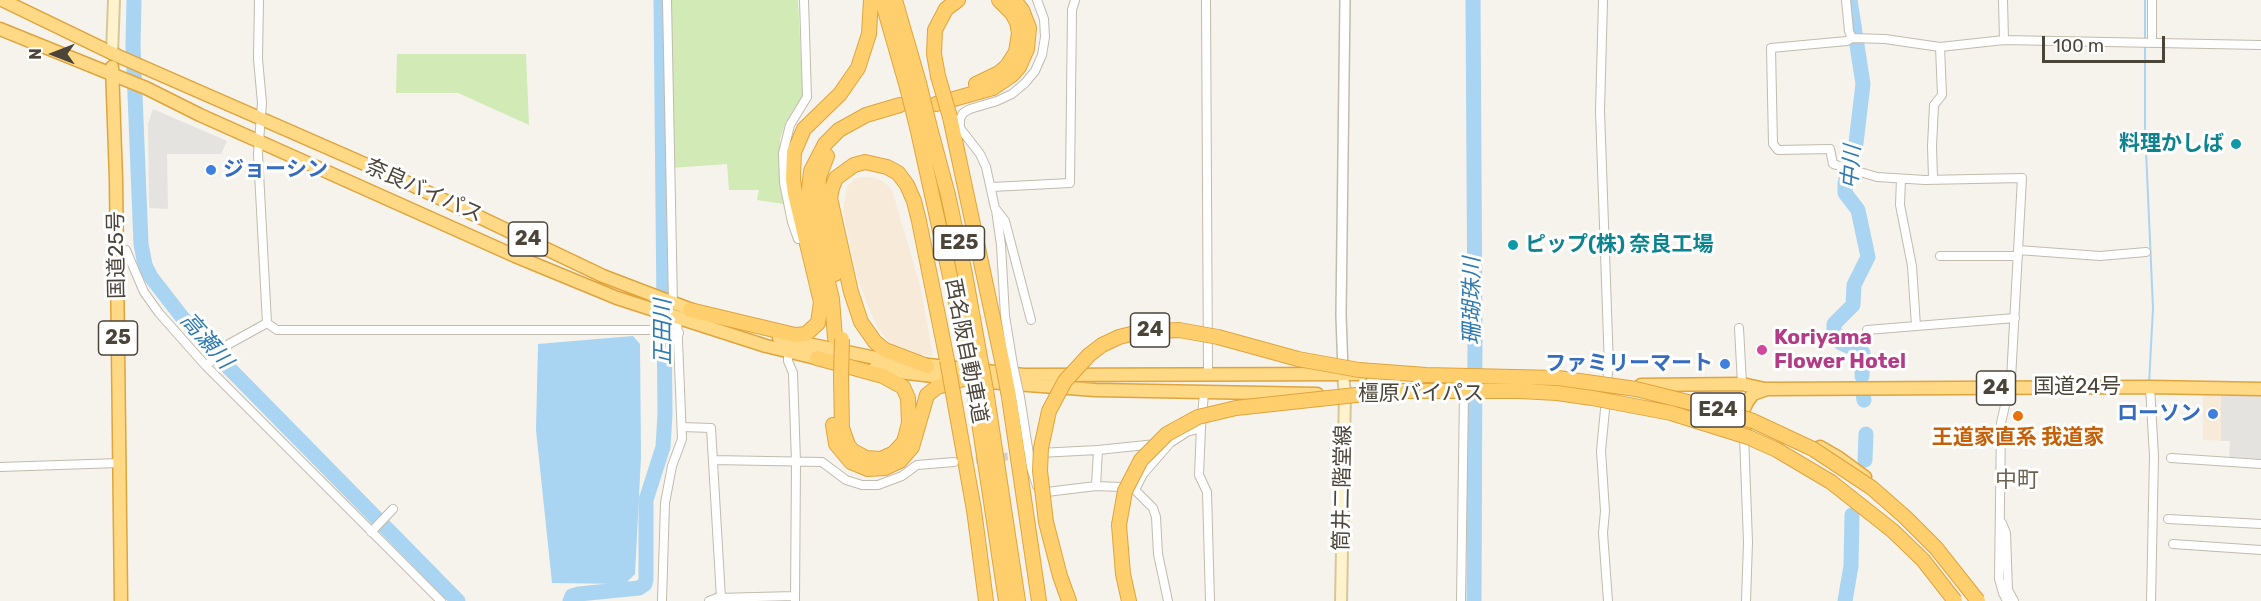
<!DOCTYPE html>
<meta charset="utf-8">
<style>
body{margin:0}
#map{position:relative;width:2261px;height:601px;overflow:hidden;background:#f6f3ec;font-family:Rubik,sans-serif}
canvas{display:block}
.north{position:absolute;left:24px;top:24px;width:60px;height:60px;-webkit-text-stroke:4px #fff;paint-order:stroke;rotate:270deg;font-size:16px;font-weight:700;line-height:24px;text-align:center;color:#4b4439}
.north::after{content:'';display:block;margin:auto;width:21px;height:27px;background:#4b4439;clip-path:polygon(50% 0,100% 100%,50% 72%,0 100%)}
.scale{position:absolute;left:2042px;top:36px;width:123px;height:27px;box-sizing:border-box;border:3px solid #4b4439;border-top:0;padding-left:8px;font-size:18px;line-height:21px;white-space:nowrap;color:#4b4439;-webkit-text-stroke:4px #fff;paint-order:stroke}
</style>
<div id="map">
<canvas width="2261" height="601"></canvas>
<div class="north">N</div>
<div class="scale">100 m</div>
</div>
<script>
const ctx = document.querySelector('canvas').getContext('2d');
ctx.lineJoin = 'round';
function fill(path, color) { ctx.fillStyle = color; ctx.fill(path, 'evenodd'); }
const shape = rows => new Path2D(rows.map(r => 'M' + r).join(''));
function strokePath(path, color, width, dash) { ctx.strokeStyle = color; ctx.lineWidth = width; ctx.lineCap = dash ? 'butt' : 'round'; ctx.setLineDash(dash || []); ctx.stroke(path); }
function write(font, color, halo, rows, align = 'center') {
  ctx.font = font + ' Rubik,"Noto Sans JP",sans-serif'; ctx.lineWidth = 6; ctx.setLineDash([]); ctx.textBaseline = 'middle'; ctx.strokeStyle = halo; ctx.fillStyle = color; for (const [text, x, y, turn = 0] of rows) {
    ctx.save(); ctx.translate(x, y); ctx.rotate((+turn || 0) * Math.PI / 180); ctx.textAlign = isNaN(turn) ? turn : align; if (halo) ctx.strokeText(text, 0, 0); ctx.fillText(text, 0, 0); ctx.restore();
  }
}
const commercial = shape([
 [862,177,873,177,884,182,892,190,920,285,933,356,917,355,902,351,889,342,878,328,869,309,856,274,843,211,847,187,854,179],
 [2203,396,2261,396,2261,459,2229,457,2230,441,2203,440]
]);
const green = shape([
 [668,0,798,0,803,98,786,122,780,139,779,180,784,204,757,200,759,190,729,190,727,164,671,168],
 [397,54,526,54,529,125,458,93,396,93]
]);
const parking = shape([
 [153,109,227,141,221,154,167,154,168,209,149,208,148,124],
 [2221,396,2261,396,2261,459,2229,457,2230,441,2221,441]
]);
const water = shape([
 [633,336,640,344,641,457,635,574,625,584,552,583,536,430,538,344]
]);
const stream = shape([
 [2145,0,2145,128,2153,308,2149,384]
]);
const river = shape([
 [134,0,133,45,141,244,145,265,151,277,182,317,226,365,458,601],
 [1473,0,1475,334,1474,601],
 [1850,0,1863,84,1856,143,1845,183,1845,193,1858,210,1868,257,1854,285,1853,305,1834,324,1834,336,1841,343,1858,350,1863,353,1862,376],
 [1863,393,1864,400],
 [1865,460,1866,434],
 [570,601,572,596,579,594,639,588,645,584,646,579,646,500,663,447,665,414,661,0],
 [1845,601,1851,566,1852,515]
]);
const minorTunnel = shape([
 [964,461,1021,455]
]);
const minor = shape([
 [259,0,258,59,262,103,258,154,267,323],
 [667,0,673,304],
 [1206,0,1208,374],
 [1603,0,1600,111,1609,367,1607,380],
 [1846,0,1849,31,1852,38],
 [2003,0,2004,40],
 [2152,0,2152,43],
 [1933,178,1932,146,1934,105,1942,95,1940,47],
 [1901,179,1900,205,1912,266,1916,326],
 [992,187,1070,183,1072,10,1075,0],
 [996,210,1001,245,1005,316,1013,365],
 [798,239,792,222,784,183,783,153,790,125,807,97,804,0],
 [117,248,126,250,144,292,159,313,206,366,441,601],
 [2018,250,2100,256,2146,252],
 [1940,256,2018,256],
 [1031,320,1005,221,995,208,986,167,980,154,960,128,960,119,963,113,970,109,997,101,1012,94,1025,83,1035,71,1042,55,1045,37,1044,19,1037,0],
 [267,323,277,330,654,330,663,333,679,333],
 [1739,328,1742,384,1746,387],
 [1867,330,2015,318],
 [788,351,788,361,793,373,796,462,795,601],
 [206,366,229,344,267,323],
 [2150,387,2154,456,2151,601],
 [1020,397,1031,467,1037,486,1047,492,1096,486,1121,487,1135,490,1143,474,1170,443,1187,432,1201,428,1204,393],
 [1606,399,1601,451,1605,511,1603,533,1608,601],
 [682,427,711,428,721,598],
 [1201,428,1199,475,1207,492,1210,601],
 [1744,435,1748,542,1746,601],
 [1039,453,1098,450],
 [2171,458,2261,464],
 [713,460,822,462,846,480,862,485,878,485,902,476,917,465,954,462],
 [0,467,119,463],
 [1096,486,1098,450,1156,444],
 [1135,490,1153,508,1156,517,1158,554,1168,601],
 [2168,519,2261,524],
 [2002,523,2006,533,2008,590,2014,601],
 [371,532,393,509],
 [2173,544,2261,550],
 [662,601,665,503,672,466,682,439,677,316],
 [709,601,717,598,794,596],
 [1461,601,1464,394],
 [2007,601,2003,593,1999,579,2001,423,2011,379,2022,178,1925,180,1877,177,1833,164,1830,149,1778,150,1773,144,1771,48,1847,41,1852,38,1885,39,1940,47,2004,40,2261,45]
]);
const tertiary = shape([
 [1343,372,1341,315,1345,0]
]);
const secondary = shape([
 [112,54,114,0],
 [1341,601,1345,394,1343,375]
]);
const trunk = shape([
 [2,0,118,56,408,183,603,276,700,313],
 [0,29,146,88,200,115,515,256,617,298,766,346,824,360],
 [112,67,116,179,121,601],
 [779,338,890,361,1024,375,1362,374],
 [874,369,958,379],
 [975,381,1095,390,1317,394],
 [1641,385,1742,384,1765,389],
 [1744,431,1743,411,1747,402,1753,394,1767,389,2150,387,2261,389],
 [1820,447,1839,458,1865,477]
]);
const motorway = shape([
 [882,0,907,87],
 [895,0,919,83],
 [938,76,934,54,935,30,946,9,958,0],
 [976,84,999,73,1007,66,1016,52,1019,33,1017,22,1012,13,999,0],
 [936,104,993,88,1012,75,1019,67,1027,49,1029,28,1022,10,1014,0],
 [950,117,1003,365],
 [929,124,948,195,965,274,981,363],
 [917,127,969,362],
 [827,156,819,177,818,197,835,274],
 [690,310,795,335,806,334,818,323,821,302,795,194,793,179,794,152,804,129,840,94,858,68,869,34,871,0],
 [835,338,832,299,808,199,811,171,825,144,839,130,866,115,900,105],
 [817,358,883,376,903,387,908,398,909,423,904,442,894,453,881,459,866,458,853,451,848,445,842,428,841,377],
 [927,366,885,350,875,342,861,322,851,292,830,198,832,188,836,178,854,165,865,162,887,167,898,173,907,185,914,201,919,221,947,360],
 [974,389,1006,601],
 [986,390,1018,601],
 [953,393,974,510,986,601],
 [1009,397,1039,601],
 [833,425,836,444,851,462,868,469,885,468,900,461,912,447,927,395,937,387,963,379],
 [1046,522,1060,576,1069,601],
 [1119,525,1123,574,1129,601]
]);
const minorBridge = shape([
 [1013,365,1020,397]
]);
const motorwayBridge = shape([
 [938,76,950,117],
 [919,83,929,124],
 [907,87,917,127],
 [947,360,953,393],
 [969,362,974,389],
 [981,363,986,390],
 [1003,365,1009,397],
 [841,377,842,339],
 [1046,522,1040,471,1041,448,1049,411,1065,381,1089,355,1102,345,1119,337,1139,332,1179,330,1218,337,1298,359,1359,370,1426,375,1558,378,1636,389,1712,408,1753,421,1813,449,1872,488,1905,517,1936,548,1978,601],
 [1119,525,1125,491,1141,460,1167,434,1198,417,1236,408,1393,391,1520,391,1557,393,1592,398,1671,413,1748,437,1777,450,1831,482,1893,531,1923,560,1955,601]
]);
const markers = [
 [2236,144,6,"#0f9aa8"],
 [211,170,6,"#3f7fe0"],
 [1513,245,6,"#0f9aa8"],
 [1762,350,6,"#d1479c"],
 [1725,364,6,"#3f7fe0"],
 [2213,414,6,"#3f7fe0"],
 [2018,416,6,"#e8710a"]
];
const shields = [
 [528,239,39],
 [959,243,51],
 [1150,330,39],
 [118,338,39],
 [1996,388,39],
 [1718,410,54]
];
const shieldNames = [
 ["24",528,239],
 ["E25",959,243],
 ["24",1150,330],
 ["25",118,338],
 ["24",1996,388],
 ["E24",1718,410]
];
const cultureNames = [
 ["料理かしば",2224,144],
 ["ピップ(株) 奈良工場",1525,245,"left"]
];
const shopNames = [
 ["ジョーシン",223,170,"left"],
 ["ファミリーマート",1713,364],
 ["ローソン",2201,414]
];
const streetNames = [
 ["奈良バイパス",424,191,24],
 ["国道25号",117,255,-91],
 ["西名阪自動車道",966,351,79],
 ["国道24号",2077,387],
 ["橿原バイパス",1421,394],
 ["筒井二階堂線",1343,488,-89]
];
const hotelNames = [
 ["Koriyama",1774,338],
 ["Flower Hotel",1774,362]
];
const foodNames = [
 ["王道家直系 我道家",2018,438]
];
const waterNames = [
 ["中川",1852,167,-86],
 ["珊瑚珠川",1473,301,-90],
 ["正田川",664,332,-90],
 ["高瀬川",206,341,49]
];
const neighbourhoodNames = [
 ["中町",2017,481]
];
fill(commercial, '#f7ead8');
fill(green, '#d2eab5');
fill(parking, '#e5e3e0');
fill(water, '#a9d4f2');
strokePath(stream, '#a9d4f2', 2);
strokePath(river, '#a9d4f2', 15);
strokePath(minorTunnel, '#d4d0c8', 8, [8, 4]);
strokePath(minor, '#c2bbae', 10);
strokePath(tertiary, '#c2bbae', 12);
strokePath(secondary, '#d6c79b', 14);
strokePath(trunk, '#e0a43c', 15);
strokePath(motorway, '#e0a43c', 16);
strokePath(minor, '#fff', 8);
strokePath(tertiary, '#fff', 9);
strokePath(secondary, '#fff3cd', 10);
strokePath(trunk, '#ffd985', 12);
strokePath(motorway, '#ffcf6e', 14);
strokePath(minorBridge, '#c2bbae', 10, []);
strokePath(motorwayBridge, '#e0a43c', 16, []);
strokePath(minorBridge, '#fff', 8);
strokePath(motorwayBridge, '#ffcf6e', 14);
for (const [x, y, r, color] of markers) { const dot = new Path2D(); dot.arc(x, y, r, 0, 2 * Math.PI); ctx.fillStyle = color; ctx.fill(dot); strokePath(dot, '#fff', 2); }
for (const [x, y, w] of shields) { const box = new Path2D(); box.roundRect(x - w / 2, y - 17, w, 34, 4.5); ctx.fillStyle = '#fff'; ctx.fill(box); strokePath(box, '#4b4439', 1.5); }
write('bold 20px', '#4b4439', null, shieldNames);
write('bold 21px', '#0d838f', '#fff', cultureNames, 'right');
write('bold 21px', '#366cbe', '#fff', shopNames, 'right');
write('21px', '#4b4439', '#fff', streetNames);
write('bold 21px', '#b23c85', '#fff', hotelNames, 'left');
write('bold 21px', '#c56008', '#fff', foodNames);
write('italic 22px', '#2e7ab2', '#fff', waterNames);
write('22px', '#6e6250', '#fff', neighbourhoodNames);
</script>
